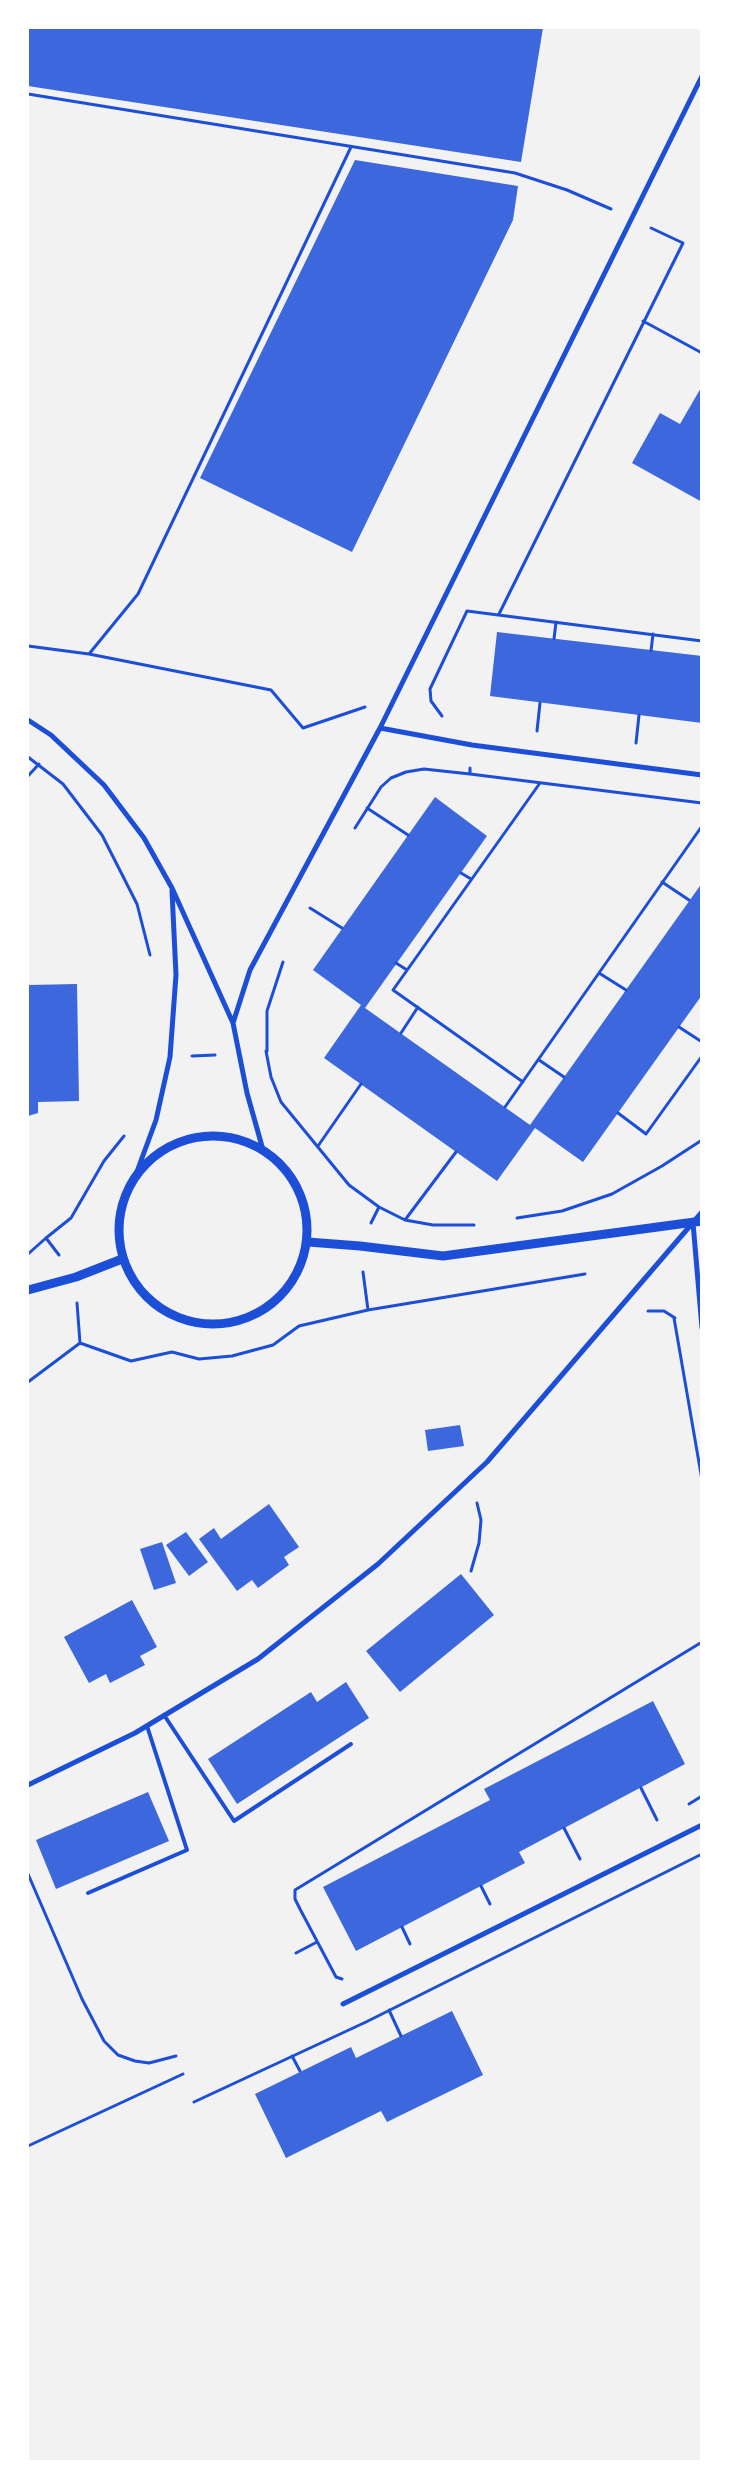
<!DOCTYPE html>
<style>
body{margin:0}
#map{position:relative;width:729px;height:2489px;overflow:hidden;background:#f2f2f2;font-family:"Varela Round",sans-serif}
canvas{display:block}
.frame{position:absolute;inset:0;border:29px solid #fff;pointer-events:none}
</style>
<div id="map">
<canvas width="729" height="2489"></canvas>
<div class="frame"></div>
</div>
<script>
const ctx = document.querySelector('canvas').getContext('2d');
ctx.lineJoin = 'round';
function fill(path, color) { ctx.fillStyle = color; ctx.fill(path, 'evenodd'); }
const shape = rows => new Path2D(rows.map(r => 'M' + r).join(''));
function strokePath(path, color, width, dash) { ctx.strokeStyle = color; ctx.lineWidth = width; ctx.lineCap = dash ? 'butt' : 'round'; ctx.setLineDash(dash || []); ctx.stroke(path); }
const building = shape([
 [28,28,543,28,521,162,28,86],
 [355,160,518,186,513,220,352,552,200,478],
 [702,386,702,502,632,463,660,413,680,424],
 [497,632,702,656,702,723,490,696],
 [435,797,487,836,365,1008,530,1125,702,883,702,995,583,1162,535,1128,497,1181,324,1058,361,1005,313,970],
 [77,984,79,1101,38,1102,38,1113,28,1116,28,985],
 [460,1425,464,1446,428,1451,425,1430],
 [269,1504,299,1547,284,1557,289,1565,274,1576,258,1588,252,1580,237,1591,199,1539,214,1528,221,1539],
 [186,1532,208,1562,189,1576,166,1545],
 [162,1542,176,1583,154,1590,140,1549],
 [461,1574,494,1615,400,1692,366,1651],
 [132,1600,157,1647,140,1656,145,1665,110,1683,106,1674,89,1683,64,1637],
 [346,1682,369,1718,237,1804,208,1759,311,1692,317,1702],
 [653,1701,685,1764,519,1852,525,1863,356,1951,323,1887,490,1800,484,1789],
 [148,1792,169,1841,56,1889,36,1840],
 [452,2011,483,2075,387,2122,381,2111,286,2158,255,2094,351,2047,356,2058]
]);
const path = shape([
 [28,94,515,173,567,190,611,209],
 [643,321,702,353],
 [499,614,683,243,651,228],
 [554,639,556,622],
 [28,646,89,654,138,594,351,147],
 [651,651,653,634],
 [89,654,271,690,303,728,365,707],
 [442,716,431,701,430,689,467,611,702,641],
 [537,731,540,703],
 [636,743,639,715],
 [28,757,63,784,102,835,137,904,150,955],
 [470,774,702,803],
 [28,776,39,764],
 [367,808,408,835],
 [355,828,381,787,391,778,406,772,424,769,470,774,470,768],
 [461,873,471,879],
 [662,882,689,900],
 [310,908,342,928],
 [396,963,407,970],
 [599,973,626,990],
 [679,1027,702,1042],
 [401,1033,418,1007],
 [266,1051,271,1077,281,1102,349,1185,379,1207],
 [267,1051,267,1011,283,962],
 [192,1056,215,1055],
 [539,1060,564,1077],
 [523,1082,393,990,540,783],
 [505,1107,702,826],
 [618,1113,646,1134,702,1056],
 [318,1146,361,1084],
 [517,1218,562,1211,612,1194,662,1166,702,1140],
 [405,1220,456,1152],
 [371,1223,379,1207,405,1220,433,1225,474,1225],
 [28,1254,46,1238],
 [59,1255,46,1238,71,1218,104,1161,124,1136],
 [77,1303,80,1343,131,1361,172,1352,199,1359,232,1356,273,1345,299,1326,368,1310,363,1272],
 [368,1310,585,1274],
 [648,1311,664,1311,675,1318],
 [674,1318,702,1480],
 [28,1382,80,1343],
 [471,1571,479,1543,481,1520,477,1503],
 [641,1788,657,1820],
 [689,1804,702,1796],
 [564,1828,580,1859],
 [28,1874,82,1999,104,2041,118,2055,135,2061,149,2063,176,2056],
 [481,1886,490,1904],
 [402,1927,410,1944],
 [296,1953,317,1942],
 [342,1979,336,1977,300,1909,295,1899,295,1890,702,1642],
 [389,2010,401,2036],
 [292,2056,300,2071],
 [194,2102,366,2022,702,1854],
 [28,2146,183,2074]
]);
const service = shape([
 [164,1715,234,1821,351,1744],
 [88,1893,187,1850,147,1726]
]);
const minor = shape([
 [28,720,51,735,104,785,144,838,172,888,233,1023],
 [380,728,472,745,702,775],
 [263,1150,247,1093,233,1023,250,970,380,728,702,76],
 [135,1177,156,1120,170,1057,176,975,172,891],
 [693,1223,702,1328],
 [28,1785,135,1733,258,1659,378,1564,487,1462,702,1212],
 [343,2004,702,1825]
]);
const tertiary = shape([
 '119 1230a94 94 0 1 1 188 0a94 94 0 1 1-188 0Z',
 [308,1242,360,1246,443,1256,702,1221],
 [28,1290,76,1277,122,1259]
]);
fill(building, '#3d67dc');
strokePath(path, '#1d4ed8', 3);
strokePath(service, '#1d4ed8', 4);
strokePath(minor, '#1d4ed8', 5);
strokePath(tertiary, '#1d4ed8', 9);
</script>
